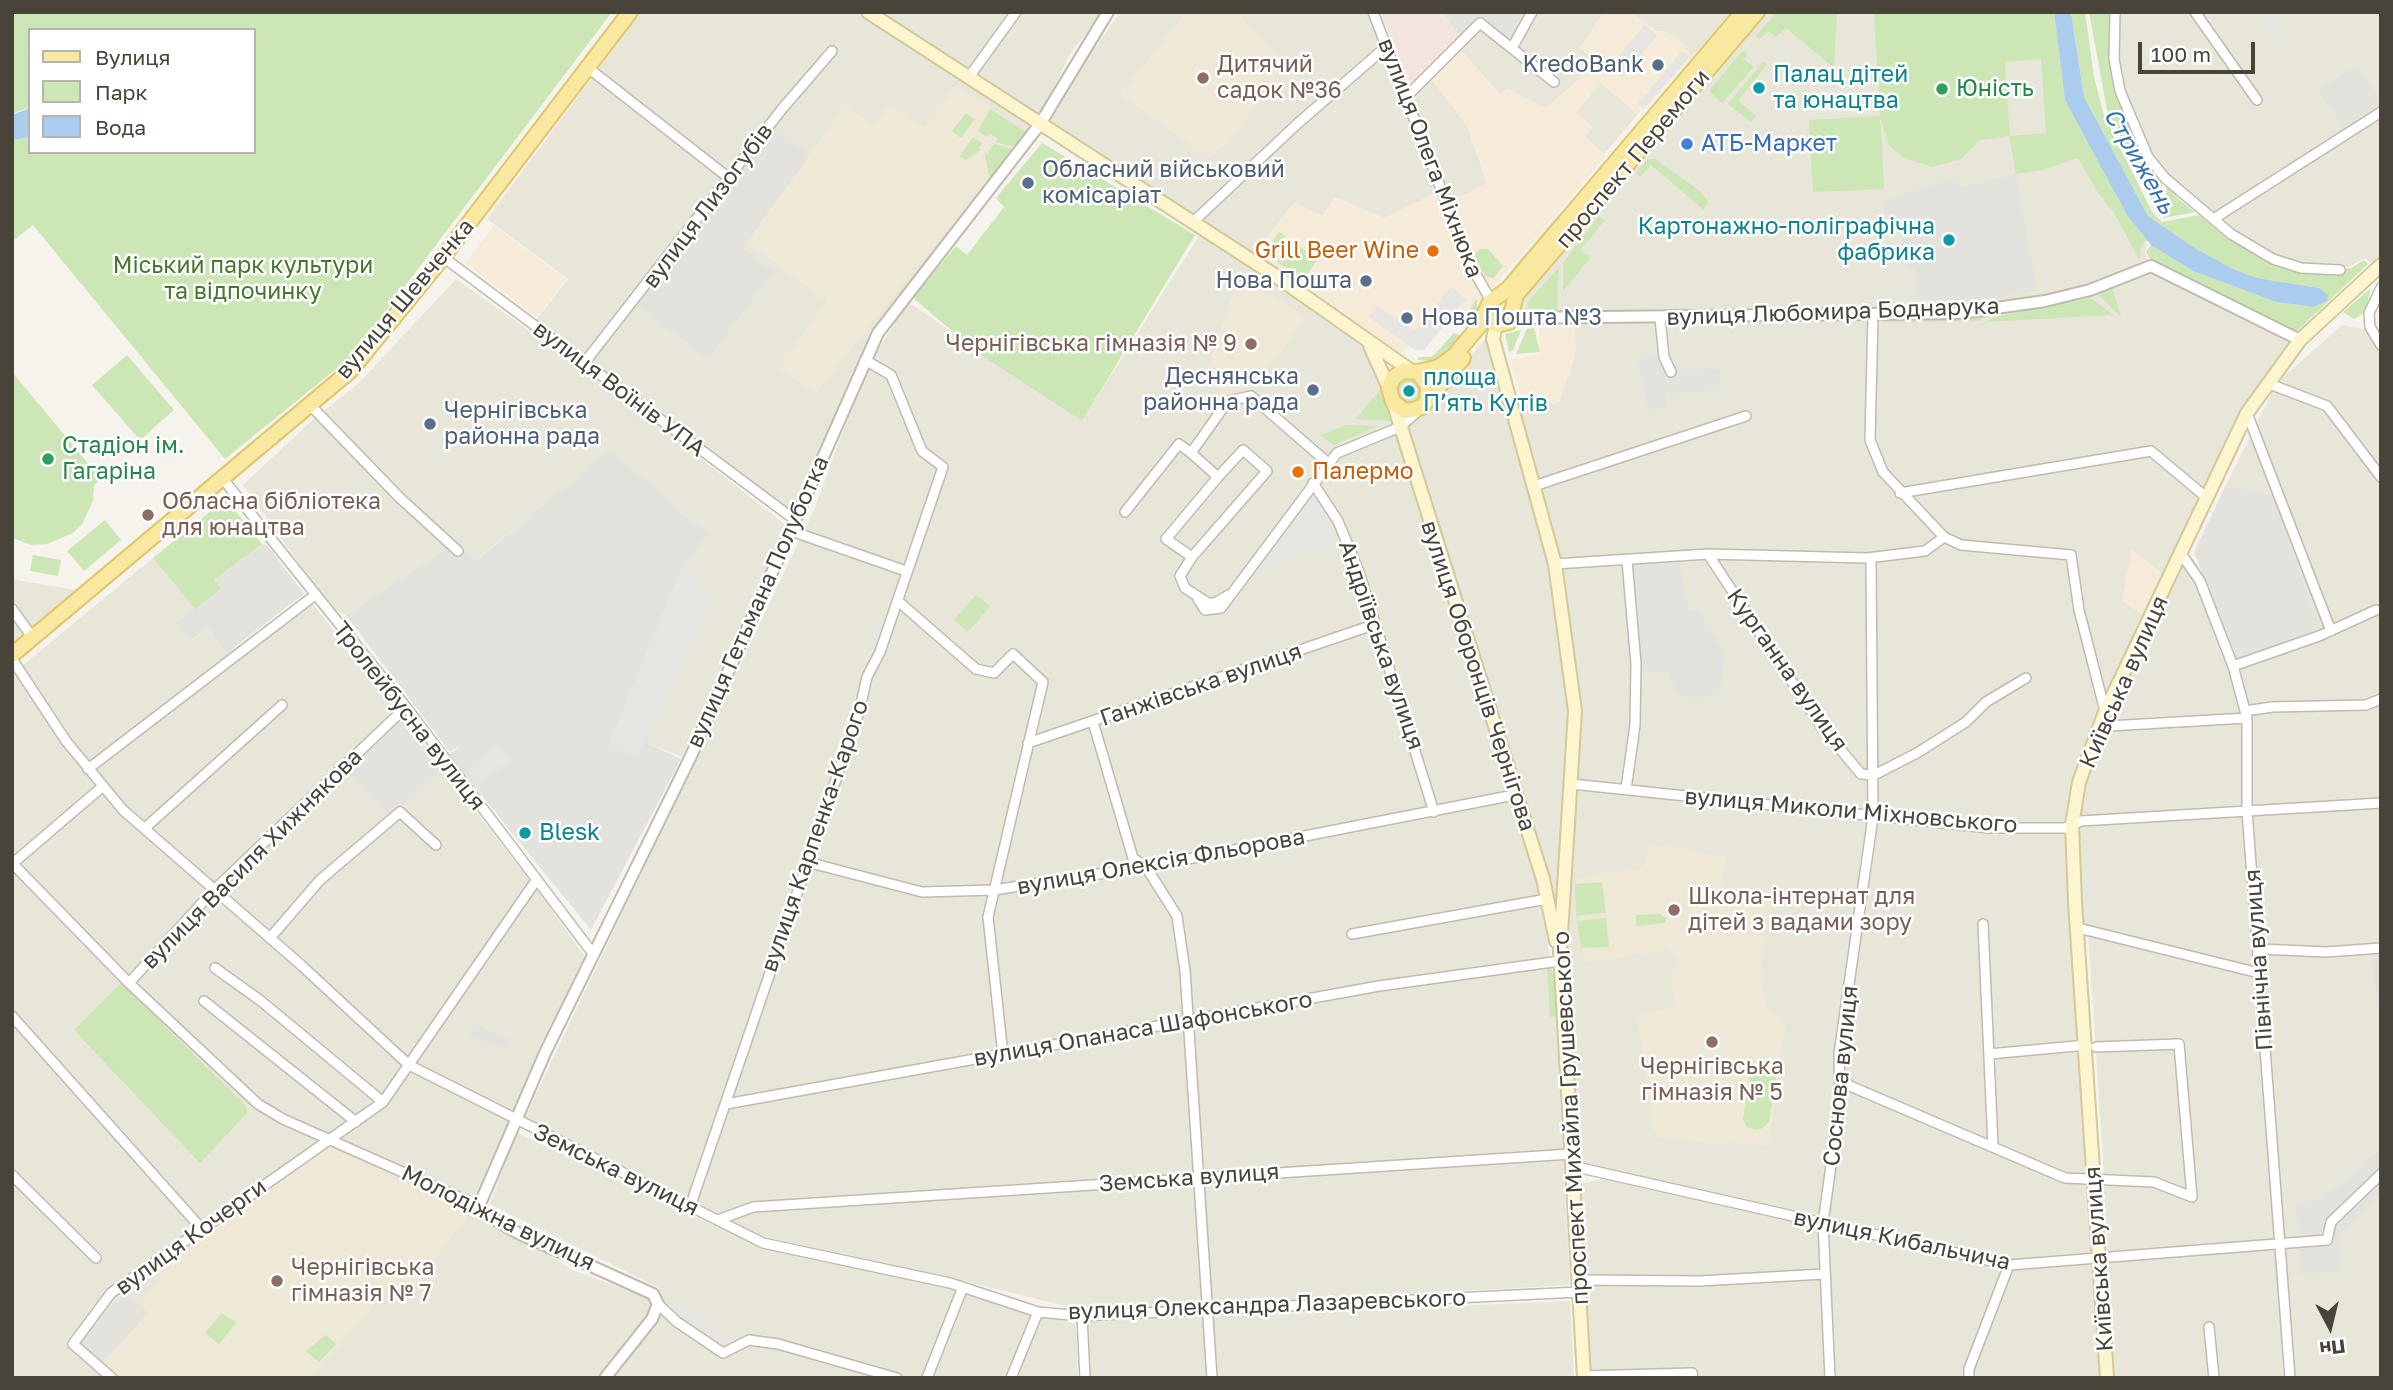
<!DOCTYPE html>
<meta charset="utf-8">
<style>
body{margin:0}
#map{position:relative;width:2393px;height:1390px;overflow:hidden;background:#f5f3eb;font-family:"Golos Text",sans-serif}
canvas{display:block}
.frame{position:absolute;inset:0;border:14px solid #494439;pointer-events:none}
.legend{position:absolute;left:28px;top:28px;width:228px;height:126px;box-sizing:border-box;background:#fff;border:2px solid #b6b4b0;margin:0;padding:9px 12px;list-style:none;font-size:21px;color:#494439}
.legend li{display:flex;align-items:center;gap:14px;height:35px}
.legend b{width:35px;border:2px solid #b6b4b0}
.north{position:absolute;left:2295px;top:1292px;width:70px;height:70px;-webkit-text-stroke:5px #fff;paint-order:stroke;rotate:173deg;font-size:19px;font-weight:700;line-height:28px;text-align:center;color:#494439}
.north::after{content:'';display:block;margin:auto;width:24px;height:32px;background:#494439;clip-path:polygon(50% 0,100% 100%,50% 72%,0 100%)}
.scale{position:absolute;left:2138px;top:42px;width:117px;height:32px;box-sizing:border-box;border:4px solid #494439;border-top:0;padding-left:9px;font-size:21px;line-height:24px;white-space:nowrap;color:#494439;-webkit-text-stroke:5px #fff;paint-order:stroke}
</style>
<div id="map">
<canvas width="2393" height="1390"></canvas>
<div class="frame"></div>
<ul class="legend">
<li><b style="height:9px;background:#f9e89f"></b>Вулиця</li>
<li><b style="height:19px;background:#cce6b6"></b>Парк</li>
<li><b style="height:19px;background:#abcced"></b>Вода</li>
</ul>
<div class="north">Пн</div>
<div class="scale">100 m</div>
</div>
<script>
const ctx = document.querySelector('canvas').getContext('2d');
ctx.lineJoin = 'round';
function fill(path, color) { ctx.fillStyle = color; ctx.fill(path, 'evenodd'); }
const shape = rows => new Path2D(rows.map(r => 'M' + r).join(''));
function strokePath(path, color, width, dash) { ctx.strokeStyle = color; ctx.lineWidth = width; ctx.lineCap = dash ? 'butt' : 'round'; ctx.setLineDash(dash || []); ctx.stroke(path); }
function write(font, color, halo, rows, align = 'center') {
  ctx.font = font + ' "Golos Text",sans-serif'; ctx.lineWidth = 5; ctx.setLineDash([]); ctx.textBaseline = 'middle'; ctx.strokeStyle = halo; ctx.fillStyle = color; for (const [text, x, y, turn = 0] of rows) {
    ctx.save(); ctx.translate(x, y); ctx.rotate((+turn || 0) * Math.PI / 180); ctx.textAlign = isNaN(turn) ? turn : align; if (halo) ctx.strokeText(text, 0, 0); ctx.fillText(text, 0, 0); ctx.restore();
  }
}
const residential = shape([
 [641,12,854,12,1034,128,869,345,794,516,535,321,568,279,487,219],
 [877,12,1102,12,1070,54,1039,118],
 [1120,12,1367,12,1403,101,1430,77,1467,126,1487,183,1458,198,1438,192,1384,218,1335,197,1323,216,1294,203,1252,257,1043,122],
 [1527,12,1604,12,1580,48,1594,60,1580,78,1546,109,1507,89,1500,95,1459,48,1478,30],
 [1629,12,1734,12,1692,57,1682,42,1665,31,1657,31],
 [1764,12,2030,12,2131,227,2148,245,2145,253,2149,260,2145,266,2059,295,1968,309,1518,313,1518,302,1553,259],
 [2120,12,2381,12,2381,260,2374,266,2365,258,2348,267,2339,268,2272,261,2218,228,2180,196,2151,157,2118,74],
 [1601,82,1638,114,1604,154,1585,137,1576,112],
 [1201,233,1305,300,1370,349,1379,365,1535,872,1554,981,1570,1285,1086,1311,944,1276,765,1237,520,1128,814,510,866,369,908,302,1082,421],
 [2146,270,2296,339,2263,383,2082,753,2069,824,1996,824,1575,780,1581,728,1562,568,1518,413,1559,402,1576,353,1574,322,1989,314],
 [456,279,621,396,787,526,683,757,644,742,714,598,683,564,708,533,684,516,613,450,476,560,456,542,346,615,330,607,243,485,315,418,359,383],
 [2342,325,2381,333,2381,947,2266,945,2255,969,2081,927,2077,823,2083,784,2104,727,2187,551,2202,572,2237,658,2273,496,2225,487,2277,383],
 [1485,339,1491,346,1551,560,1570,697,1557,922,1407,429],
 [153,558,195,609,177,623,191,641,208,628,227,653,312,603,536,888,587,960,509,1122,474,1203,572,1270,649,1298,656,1321,607,1378,12,1378,12,674],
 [12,579,81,591,12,648],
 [1575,788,1881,820,2070,834,2096,1255,2014,1262,1576,1164,1565,955],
 [2088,933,2262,979,2265,954,2381,953,2381,1378,2111,1378,2103,1159],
 [516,1132,757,1246,952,1286,1076,1324,1078,1378,613,1378,660,1319,659,1288,490,1204],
 [1602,1179,2002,1268,2095,1263,2102,1378,1592,1378,1579,1184],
 [1570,1301,1574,1378,1090,1378,1088,1322]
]);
const commercial = shape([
 [1604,12,1630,12,1659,32,1665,31,1682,42,1692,57,1638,114,1600,83,1576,112,1593,127,1585,137,1606,156,1483,299,1399,354,1252,259,1294,203,1323,216,1334,197,1384,218,1438,192,1458,198,1487,183,1467,126,1430,77,1459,48,1499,95,1506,89,1546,108,1580,78,1594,61,1580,48],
 [494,226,566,279,537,317,465,263],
 [1539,328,1574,328,1576,352,1559,402,1525,410,1510,360,1540,354],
 [2132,549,2162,573,2142,615,2122,601]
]);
const industrial = shape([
 [1442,12,1527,12,1511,43,1478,30,1464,43],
 [2357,66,2381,104,2344,128,2318,90],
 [770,126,811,156,742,248,773,272,708,358,636,305],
 [2016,174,2037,291,1970,302,1915,299,1914,267,1908,267,1899,231,1893,232,1887,224,1883,202,1955,177,1959,188],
 [1658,328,1666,328,1669,357,1683,370,1720,369,1721,389,1666,395,1667,407,1648,410,1638,359,1661,356],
 [612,449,684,516,709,533,683,564,714,598,645,742,681,759,591,930,449,755,463,743,450,752,346,615,456,542,477,560],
 [2225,487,2273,495,2318,628,2237,659,2194,552],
 [262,544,268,546,304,594,227,653,208,628,190,641,176,623,221,589,214,580],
 [1678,557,1689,611,1698,611,1725,653,1720,693,1692,699,1676,692,1669,671,1638,672,1630,563],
 [400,721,439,770,391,816,347,771],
 [2371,953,2381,953,2381,1027],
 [476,1024,509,1040,507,1049,470,1037],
 [2381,1148,2381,1191,2339,1235,2342,1272,2301,1274,2296,1205,2325,1198],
 [125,1291,148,1312,102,1363,77,1343]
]);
const education = shape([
 [1186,12,1237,12,1285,65,1263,91,1239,131,1209,159,1120,94],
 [956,84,1026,132,816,393,778,368,826,301,747,242,846,104,873,125,889,105,925,127],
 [1240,273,1306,318,1255,386,1222,394,1207,370],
 [1650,844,1726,857,1721,888,1770,897,1761,967,1766,1009,1786,1023,1769,1146,1657,1138,1652,1129,1637,1014,1674,1009,1671,968,1679,967,1668,949,1585,963,1576,878,1642,869],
 [328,1146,468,1216,409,1293,396,1283,309,1378,120,1378,102,1363,148,1313,139,1303,162,1279,150,1269]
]);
const medical = shape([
 [1380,12,1442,12,1459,36,1411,85]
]);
const green = shape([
 [12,12,612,12,352,356,225,459,33,225,12,242,12,140,30,137,30,152,254,152,254,30,30,30,30,107,12,114],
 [1777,12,1837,12,1834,68,1786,28,1776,37,1769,31,1760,39,1756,36],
 [1874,12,2054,12,2065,100,2127,215,2147,240,2141,246,2140,261,2115,214,2099,194,2078,158,2043,170,2016,174,2009,136,1980,140,1961,159,1932,167,1902,157,1889,145,1880,117,1884,189,1813,192,1809,120,1880,116],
 [2041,59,2046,133,2010,136,2005,62],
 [2071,12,2085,12,2094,77,2104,115,2152,212,2162,222,2199,215,2224,236,2272,263,2340,270,2351,268,2364,260,2368,264,2297,331,2150,259,2146,252,2151,245,2193,271,2276,302,2313,307,2327,301,2327,295,2319,288,2257,278,2233,269,2193,247,2148,216,2084,97],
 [2089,12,2111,12,2113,75,2162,180,2160,217,2107,110],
 [1743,50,1748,54,1744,59,1754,67,1722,103,1709,91],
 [1763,62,1767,65,1738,100,1756,116,1751,122,1728,104],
 [990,109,1026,132,1014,147,995,142,998,139,991,134,987,137,978,131],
 [966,113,975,119,961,138,952,131],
 [973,137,982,143,979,148,981,150,966,160,960,156],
 [1042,143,1195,235,1082,421,977,352,913,298,956,246,967,255,1004,207,996,198],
 [994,144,1012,149,990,179,984,152,987,154],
 [1655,159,1700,191,1708,202,1704,210,1651,165,1640,177,1636,173,1647,160],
 [2167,186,2180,200,2195,212,2163,218],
 [1599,216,1605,220,1580,250,1590,258,1563,291,1563,263],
 [1279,232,1285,236,1271,258,1264,254],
 [1291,241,1318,259,1304,279,1277,262],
 [1480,249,1488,249,1503,266,1494,278,1487,277,1481,270,1474,254],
 [1559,267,1557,310,1529,309,1527,303],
 [2112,288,2121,317,2098,294],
 [2371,288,2365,312,2354,319,2343,312],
 [2091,298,2113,315,1986,322,1994,317],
 [1477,299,1477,318,1469,329,1463,324,1463,318],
 [1986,317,1978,321,1881,322,1886,319],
 [1534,328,1540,352,1516,354,1527,329],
 [1521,330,1513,350,1509,352,1505,334],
 [1454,333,1464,337,1455,348,1436,361,1417,360,1419,357,1432,357],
 [127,355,174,410,140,440,92,385],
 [12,372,101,479,94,485,93,501,82,524,73,533,47,544,32,545,12,538],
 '1396 391a13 13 0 1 1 26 0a13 13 0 1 1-26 0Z',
 [1380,390,1390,421,1356,419,1368,404],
 [1347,425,1378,426,1334,445,1320,435],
 [226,499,262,544,214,580,221,589,195,609,153,558],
 [105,520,121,540,84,571,67,551],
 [33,555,61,560,58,576,30,571],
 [976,595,990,606,968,632,954,620],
 [1602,882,1606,913,1576,916,1575,884],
 [1661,914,1667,918,1665,923,1636,926,1636,915],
 [1606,918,1609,947,1581,948,1577,921],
 [1547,967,1553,972,1556,1016,1550,1017],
 [121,983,246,1106,247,1113,200,1163,74,1030],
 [1764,1067,1772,1071,1776,1078,1769,1122,1763,1128,1755,1130,1747,1127,1743,1120,1750,1074,1756,1069],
 [222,1313,236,1323,219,1344,205,1333],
 [326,1335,336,1344,319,1362,306,1351]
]);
const parking = shape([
 [2259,12,2268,12,2289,38,2283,43],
 [1644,25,1657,35,1622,78,1610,67],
 [1681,52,1691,55,1644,109,1638,104],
 [1559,213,1565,218,1518,272,1513,268],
 [1451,287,1466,299,1424,350,1415,350,1369,317,1377,306,1415,331],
 [1320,313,1371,353,1367,358,1316,318],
 [1313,488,1330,522,1334,536,1331,544,1264,566,1257,562],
 [683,564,714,598,637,757,608,745],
 [877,619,887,622,881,646,870,642],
 [498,746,510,760,480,785,466,771],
 [2089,874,2093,921,2089,921,2085,875],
 [669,1300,730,1338,726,1344,665,1306]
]);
const water = shape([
 [2054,12,2071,12,2084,97,2148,216,2193,247,2233,269,2257,278,2319,288,2328,295,2327,301,2313,307,2276,302,2193,271,2151,245,2127,215,2065,100],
 [30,108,30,137,12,140,12,115]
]);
const minor = shape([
 [1373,12,1470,264,1491,301],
 [2115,12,2114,59,2120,91,2148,157,2165,178,2231,234,2273,259,2301,268,2340,270],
 [2195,12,2257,100],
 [1512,48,1532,12],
 [587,67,729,178],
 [969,77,1016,12],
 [1406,97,1480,23,1554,82],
 [2215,218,2381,112],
 [1192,223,1296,125,1387,46],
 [443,257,795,520],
 [2381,288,2369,313,2370,327,2381,345],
 [1873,315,1870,440,1883,472,1944,537,1961,545,2071,555,2079,610,2105,711],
 [1660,318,1664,357,1671,372],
 [585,362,782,109,832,51],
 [2267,383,2327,406,2381,477],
 [311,406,400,498,458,551],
 [2247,413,2331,631],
 [1191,453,1218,477,1166,539,1192,557],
 [1218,477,1243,450,1267,471,1192,557,1180,576,1185,588,1208,603,1215,603,1229,595],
 [223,479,406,707,594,955],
 [1313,483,1338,521,1359,572,1434,812],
 [1534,486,1746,416],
 [1900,493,2151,451,2207,498],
 [1125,512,1179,444,1191,453,1228,401,1251,396,1328,463],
 [793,527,797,533,906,571],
 [1708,554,1821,726,1861,774,1874,775,1917,753,1966,722,1986,702,2026,678],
 [2182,555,2200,581,2233,666,2247,718,2247,811,2290,1378],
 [1555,564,1708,554,1867,558,1925,551,1944,537],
 [1198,599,1205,610,1221,608,1337,453,1400,427,1418,411],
 [898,601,976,669,994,673,1013,654,1043,682,988,917,1003,1055],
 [12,609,33,638],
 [12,659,66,741,123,810,301,965,409,1065,763,1243,950,1283,1038,1312,1082,1316,1579,1292],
 [2233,666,2319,636,2376,610],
 [2245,711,2272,707,2366,705,2381,699],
 [1093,722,1133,858,1146,867,1177,916,1185,971,1212,1378],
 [2101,723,2109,726,2247,718],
 [1028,743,1373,625],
 [88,769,315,595],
 [1572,784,1990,828,2065,828,2081,821,2381,803],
 [1626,789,1635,725,1636,664,1627,560],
 [145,828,282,705],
 [807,862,922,892,994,890,1157,865,1514,795],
 [12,864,102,787],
 [13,864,129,983,214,890,406,707],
 [1983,924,1993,1146],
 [2078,928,2259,973],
 [1352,934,1547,899],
 [270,938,320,880,400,812,436,845],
 [2260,949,2326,952,2381,948],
 [215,968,261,1001,383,1102],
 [129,983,258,1104,283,1119,479,1206],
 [204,1001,356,1122],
 [12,1016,201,1228],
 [2096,1047,2179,1044,2192,1197],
 [1989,1054,2087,1045],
 [1839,1076,1850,1086,2065,1178,2154,1182,2192,1197],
 [726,1104,1379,986,1560,961],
 [1572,1166,2009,1265,2327,1240,2331,1222,2381,1174],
 [12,1175,96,1258],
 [690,1207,859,712,867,677,880,652,943,467,922,451,891,375,865,360],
 [718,1220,753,1207,1571,1154],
 [1579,1280,1699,1281,1824,1274],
 [658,1304,677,1322,723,1353,749,1340,778,1344,897,1378],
 [1082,1316,1085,1378],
 [2209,1327,2214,1378],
 [1584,1376,1692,1373,1693,1378],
 [112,1378,73,1344,111,1293,383,1102,535,882],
 [927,1378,963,1287],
 [1011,1378,1038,1312],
 [1830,1378,1823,1223,1840,1101,1839,1054,1873,817,1871,558],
 [1969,1378,1969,1369,2009,1265]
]);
const tertiary = shape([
 [1511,318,1961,313,2045,301,2090,290,2151,266,2300,340],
 [605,1378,652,1319,658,1304,653,1294,516,1232,485,1214,479,1206,545,1053,691,756,878,333,1040,124,1108,12]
]);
const secondary = shape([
 [868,12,1276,276,1410,370],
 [1496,325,1493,339,1555,564,1575,711,1560,951,1584,1378],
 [1370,346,1389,388],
 [1393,402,1543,879,1556,941],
 [2107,1378,2075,902,2072,825,2079,782,2105,712,2247,413,2300,340,2381,265]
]);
const primary = shape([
 [1486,313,1488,320,1496,325,1509,322,1516,295,1757,12],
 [1418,372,1439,367,1454,356,1479,326,1490,302,1508,289,1743,12],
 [1427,401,1428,386,1418,372,1403,371,1393,378,1389,388,1393,402,1405,411,1413,410,1422,407,1427,401,1463,358],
 [12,655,351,370,443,257,630,12]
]);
const markers = [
 [1658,65,7,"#5c6f8a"],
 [1203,78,7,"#8d6e63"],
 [1759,88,7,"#0f9aa8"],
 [1942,89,7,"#2e9e5b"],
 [1687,144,7,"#3f7fe0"],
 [1028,183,7,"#5c6f8a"],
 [1949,240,7,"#0f9aa8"],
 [1433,251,7,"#e8710a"],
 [1366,281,7,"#5c6f8a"],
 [1407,318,7,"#5c6f8a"],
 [1251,344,7,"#8d6e63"],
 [1313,390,7,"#5c6f8a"],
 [1409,391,7,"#0f9aa8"],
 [430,424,7,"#5c6f8a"],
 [48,459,7,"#2e9e5b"],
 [1298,472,7,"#e8710a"],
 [148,515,7,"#8d6e63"],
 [525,833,7,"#0f9aa8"],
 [1674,910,7,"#8d6e63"],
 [1712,1042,7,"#8d6e63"],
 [277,1281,7,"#8d6e63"]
];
const educationNames = [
 ["Дитячий",1217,65],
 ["садок №36",1217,91],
 ["Чернігівська гімназія № 9",1237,344,"right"],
 ["Обласна бібліотека",162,502],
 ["для юнацтва",162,528],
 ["Школа-інтернат для",1688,897],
 ["дітей з вадами зору",1688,923],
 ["Чернігівська",1712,1067,"center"],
 ["гімназія № 5",1712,1093,"center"],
 ["Чернігівська",291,1268],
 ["гімназія № 7",291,1294]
];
const serviceNames = [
 ["KredoBank",1644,65],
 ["Обласний військовий",1042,170,"left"],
 ["комісаріат",1042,196,"left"],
 ["Нова Пошта",1352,281],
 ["Нова Пошта №3",1421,318,"left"],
 ["Деснянська",1299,377],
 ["районна рада",1299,403],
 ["Чернігівська",444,411,"left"],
 ["районна рада",444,437,"left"]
];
const cultureNames = [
 ["Палац дітей",1773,75],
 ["та юнацтва",1773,101],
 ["Картонажно-поліграфічна",1935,227,"right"],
 ["фабрика",1935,253,"right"],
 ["площа",1423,378],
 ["Пʼять Кутів",1423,404],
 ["Blesk",539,833]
];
const leisureNames = [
 ["Юність",1956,89],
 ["Стадіон ім.",62,446],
 ["Гагаріна",62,472]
];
const shopNames = [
 ["АТБ-Маркет",1701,144]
];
const streetNames = [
 ["вулиця Олега Міхнюка",1430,158,69],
 ["проспект Перемоги",1633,159,-50],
 ["вулиця Лизогубів",708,206,-53],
 ["вулиця Шевченка",405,299,-50],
 ["вулиця Любомира Боднарука",1833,312,-2],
 ["вулиця Воїнів УПА",619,389,37],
 ["вулиця Гетьмана Полуботка",758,602,-66],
 ["Андріївська вулиця",1381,645,71],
 ["Курганна вулиця",1787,670,55],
 ["вулиця Оборонців Чернігова",1478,676,72],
 ["Київська вулиця",2124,682,-66],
 ["Ганжівська вулиця",1201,685,-19],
 ["Тролейбусна вулиця",409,716,52],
 ["вулиця Миколи Міхновського",1851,811,5],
 ["вулиця Карпенка-Карого",815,836,-71],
 ["вулиця Василя Хижнякова",252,859,-45],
 ["вулиця Олексія Фльорова",1161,862,-10],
 ["Північна вулиця",2259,960,-94],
 ["вулиця Опанаса Шафонського",1143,1029,-10],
 ["Соснова вулиця",1841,1076,-84],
 ["проспект Михайла Грушевського",1571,1118,-93],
 ["Земська вулиця",616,1170,26],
 ["Земська вулиця",1189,1178,-4],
 ["Молодіжна вулиця",498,1218,26],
 ["вулиця Кочерги",191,1237,-36],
 ["вулиця Кибальчича",1902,1240,12],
 ["Київська вулиця",2099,1259,-94],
 ["вулиця Олександра Лазаревського",1267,1305,-2]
];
const foodNames = [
 ["Grill Beer Wine",1419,251],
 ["Палермо",1312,472,"left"]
];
const parkNames = [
 ["Міський парк культури",243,266],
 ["та відпочинку",243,292]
];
const waterNames = [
 ["Стрижень",2139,161,60]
];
fill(residential, '#e8e5d9');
fill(commercial, '#f5ebd8');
fill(industrial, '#e4e2dc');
fill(education, '#ede9d6');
fill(medical, '#f4e4df');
fill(green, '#cce6b6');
fill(parking, '#e7e5e2');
fill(water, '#abcced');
strokePath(minor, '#c0bbae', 12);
strokePath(tertiary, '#c0bbae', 14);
strokePath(secondary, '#d2c99d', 16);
strokePath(primary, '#dec86f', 18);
strokePath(minor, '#fff', 9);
strokePath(tertiary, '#fff', 10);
strokePath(secondary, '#fcf5ce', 12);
strokePath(primary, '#f9e89f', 14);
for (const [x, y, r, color] of markers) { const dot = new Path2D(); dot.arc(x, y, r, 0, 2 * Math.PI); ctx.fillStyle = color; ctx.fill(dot); strokePath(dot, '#fff', 2.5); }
write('23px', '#785e54', '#fff', educationNames, 'left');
write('23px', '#4e5e75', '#fff', serviceNames, 'right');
write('23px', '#0d838f', '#fff', cultureNames, 'left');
write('23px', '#27864d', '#fff', leisureNames, 'left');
write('23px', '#366cbe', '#fff', shopNames, 'left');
write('23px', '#494439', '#fff', streetNames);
write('23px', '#c56008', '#fff', foodNames, 'right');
write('23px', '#43782e', '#fff', parkNames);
write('italic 24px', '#3671b0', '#fff', waterNames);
</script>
